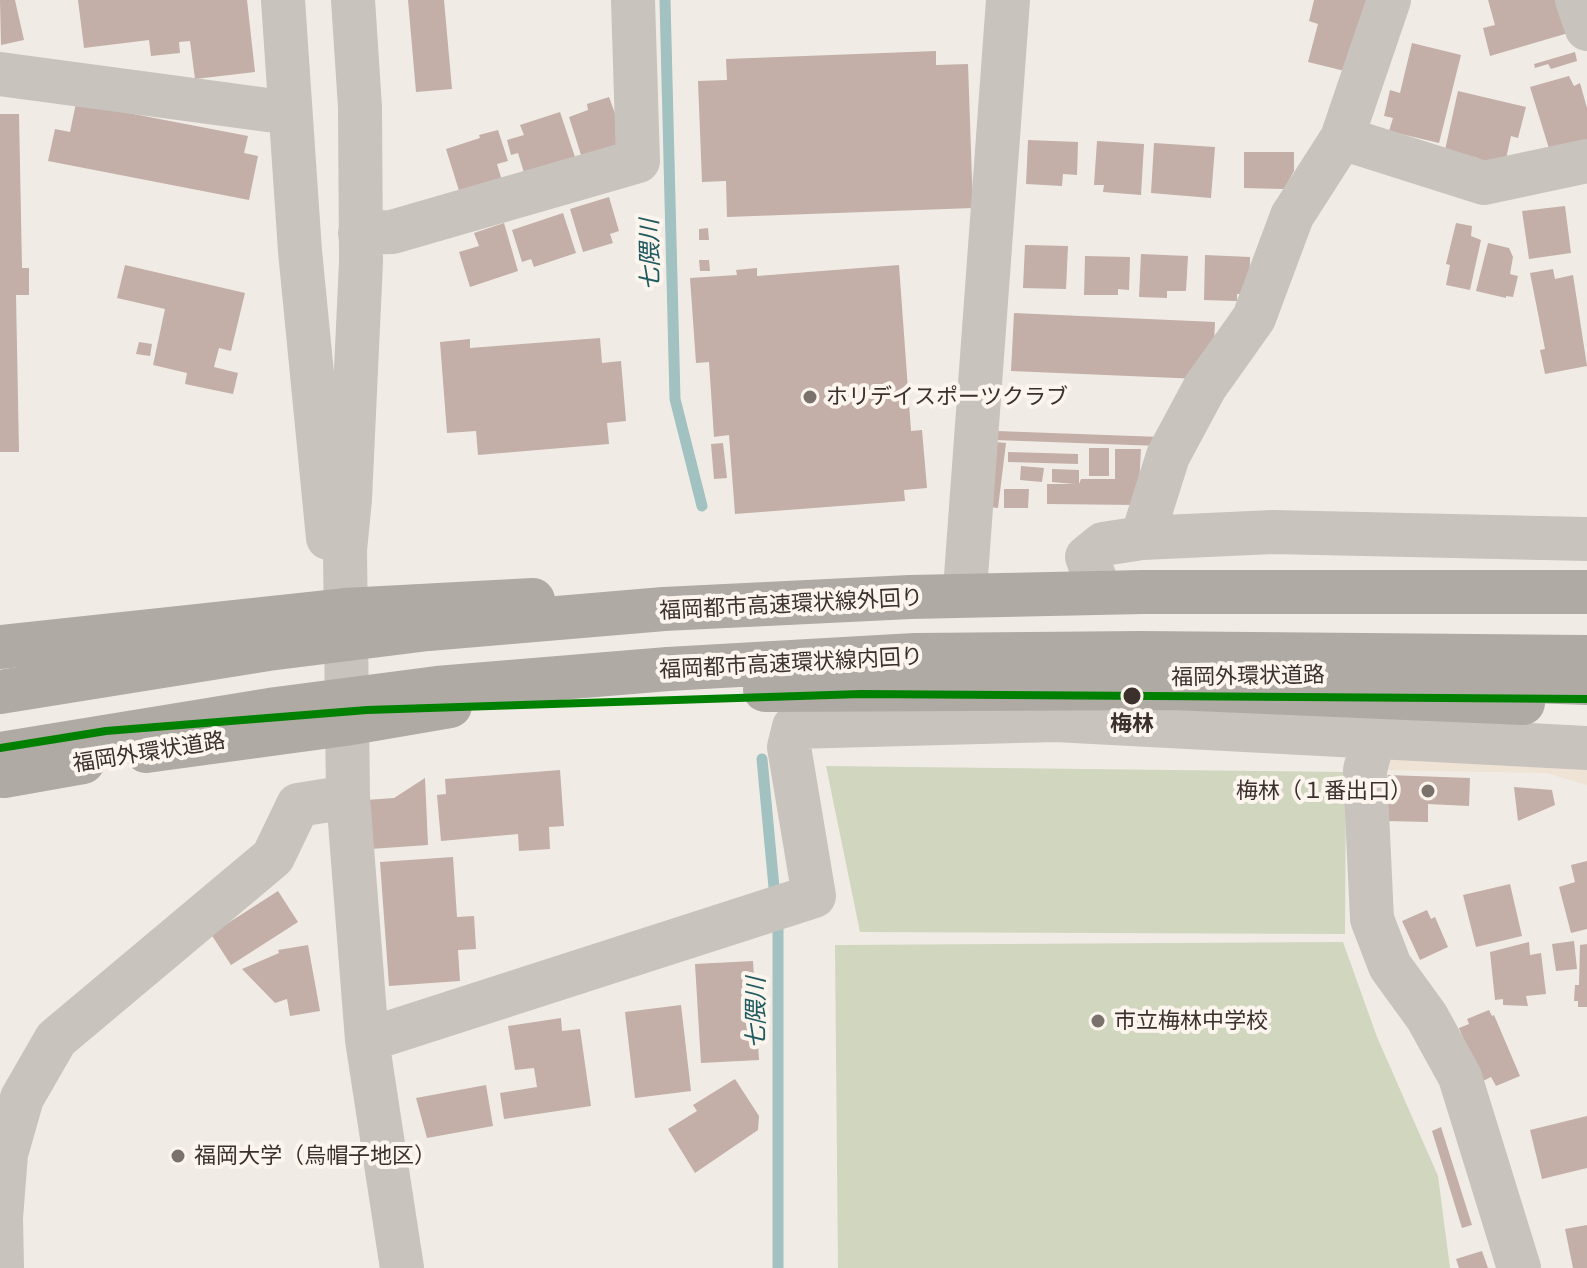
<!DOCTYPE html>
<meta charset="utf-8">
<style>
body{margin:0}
canvas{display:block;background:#f0ebe5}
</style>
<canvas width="1587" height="1268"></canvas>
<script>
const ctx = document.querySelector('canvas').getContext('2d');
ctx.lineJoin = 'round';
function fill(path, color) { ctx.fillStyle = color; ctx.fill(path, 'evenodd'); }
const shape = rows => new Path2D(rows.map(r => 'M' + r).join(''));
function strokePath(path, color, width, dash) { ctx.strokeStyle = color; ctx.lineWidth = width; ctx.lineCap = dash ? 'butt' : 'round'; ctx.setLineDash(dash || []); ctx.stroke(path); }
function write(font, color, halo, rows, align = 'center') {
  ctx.font = font + ' Commissioner,"Noto Sans JP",sans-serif'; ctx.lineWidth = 8; ctx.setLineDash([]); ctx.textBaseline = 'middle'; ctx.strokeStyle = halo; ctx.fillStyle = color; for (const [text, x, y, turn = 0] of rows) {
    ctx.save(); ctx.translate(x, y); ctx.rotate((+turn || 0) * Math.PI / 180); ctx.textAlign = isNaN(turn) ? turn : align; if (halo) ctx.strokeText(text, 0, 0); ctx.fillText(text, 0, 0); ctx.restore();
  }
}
const green = shape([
 [826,766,1346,772,1345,934,860,932],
 [1343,942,1377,1037,1438,1176,1450,1268,838,1268,835,945]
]);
const plaza = shape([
 [1393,755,1587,760,1587,785,1546,773,1379,770]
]);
const stream = shape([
 [665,0,675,399,702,506],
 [762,759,775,898],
 [778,919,778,1268]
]);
const building = shape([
 [0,0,15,0,24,40,1,45],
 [78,0,247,0,255,72,195,79,190,41,179,42,180,53,151,56,149,40,84,48],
 [408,0,444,0,452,89,416,92],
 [1314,0,1376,0,1357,74,1308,62,1318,24,1309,21],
 [1488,0,1566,0,1575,31,1490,56,1483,28,1495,25],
 [1412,43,1461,55,1439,143,1389,131,1393,118,1384,116,1390,90,1400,93],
 [936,51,936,65,968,64,973,208,727,217,726,181,702,182,698,81,727,80,726,59],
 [1575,52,1577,61,1551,69,1548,64,1535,68,1534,64],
 [1569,76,1574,86,1580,83,1587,108,1587,145,1551,155,1530,87],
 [1458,91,1526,107,1518,138,1511,136,1504,168,1476,162,1478,158,1445,150],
 [609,97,618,122,618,142,614,148,582,158,569,117,588,110,587,104],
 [76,103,248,136,244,153,258,156,249,200,48,161,55,129,70,132],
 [560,112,576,160,525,176,518,153,511,155,507,140,524,135,520,125],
 [0,114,19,114,22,268,29,268,29,295,16,295,19,452,0,452],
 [498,130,508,161,497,164,503,184,461,197,446,149,480,138,479,135],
 [1028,140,1078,142,1077,175,1063,174,1062,186,1026,184],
 [1097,141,1144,144,1141,195,1103,192,1104,185,1094,185],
 [1154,143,1215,147,1211,198,1151,193],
 [1244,152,1294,152,1294,171,1284,189,1244,188],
 [609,197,619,231,610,234,613,243,583,252,570,209],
 [1565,206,1571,253,1529,259,1522,211],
 [563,213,576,253,534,267,531,259,522,262,512,230],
 [504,223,518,271,470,287,459,252,479,246,474,233],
 [1456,223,1472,226,1471,236,1481,240,1470,290,1446,285,1450,265,1446,264],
 [708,228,709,240,699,240,699,229],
 [1488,243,1509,248,1513,257,1510,274,1518,276,1513,297,1506,296,1506,298,1476,291],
 [1025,245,1068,246,1066,289,1023,288],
 [1141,254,1188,256,1186,291,1167,291,1167,298,1139,297],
 [1205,255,1250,257,1249,294,1237,294,1237,301,1204,300],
 [1085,256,1130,257,1129,290,1118,289,1118,295,1084,295],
 [699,260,709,260,710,271,700,271],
 [125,265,245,293,231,351,219,348,214,367,238,373,233,394,185,384,187,373,153,365,165,309,117,298],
 [899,265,911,431,922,430,927,488,904,490,905,501,735,514,729,435,714,437,709,362,696,363,690,278,737,275,736,270,757,268,757,276],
 [1553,269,1555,279,1573,275,1587,366,1545,374,1540,350,1545,349,1530,273],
 [1014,313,1215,322,1213,365,1200,379,1011,371],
 [600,338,602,363,621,361,626,421,607,423,609,444,478,455,476,431,447,433,440,342,470,339,470,348],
 [139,342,152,344,150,356,136,354],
 [996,431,1161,437,1160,446,995,440],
 [995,442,1006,443,998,508,988,507],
 [723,443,727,478,714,479,711,444],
 [1089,448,1109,448,1109,476,1089,476],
 [1115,449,1141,449,1138,505,1047,504,1047,484,1074,484,1052,482,1052,469,1079,470,1079,484,1081,479,1115,479],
 [1008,452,1078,454,1078,464,1008,462],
 [1021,466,1044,468,1042,482,1020,480],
 [1004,489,1029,489,1028,508,1004,508],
 [560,770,564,826,549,827,550,849,519,851,518,834,441,841,437,795,446,794,445,779],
 [1388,775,1470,778,1469,806,1428,804,1428,822,1386,821],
 [425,778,428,845,370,849,366,800,394,798],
 [1514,787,1552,790,1555,805,1518,821],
 [453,857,457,917,474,916,476,949,458,950,460,981,389,986,380,862],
 [1587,861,1587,929,1571,933,1559,887,1575,882,1571,865],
 [1510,884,1522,936,1476,947,1463,895],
 [278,891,298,922,231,965,211,934],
 [1427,910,1431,919,1435,917,1448,947,1420,960,1402,921],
 [1574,941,1577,969,1556,971,1552,944],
 [1529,942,1530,955,1541,953,1546,994,1526,996,1528,1006,1503,1005,1503,999,1495,1000,1490,952],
 [1587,944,1587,1007,1578,1007,1578,1001,1574,1001,1575,985,1579,985,1580,945],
 [308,945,320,1011,290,1016,287,999,275,1003,242,969,279,953,278,950],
 [753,961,759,1060,701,1063,695,964],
 [681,1005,691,1091,635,1098,625,1012],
 [1489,1010,1492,1016,1494,1015,1520,1076,1496,1086,1491,1077,1481,1082,1459,1028,1469,1024,1467,1019],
 [561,1018,562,1031,580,1029,591,1106,504,1119,500,1093,537,1087,534,1068,515,1070,508,1026],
 [735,1079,759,1116,758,1130,695,1173,668,1129,697,1111,693,1105],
 [486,1085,493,1126,427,1138,416,1098],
 [1587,1116,1587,1168,1542,1179,1530,1130],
 [1441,1127,1472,1225,1462,1228,1432,1131],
 [1587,1225,1587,1268,1573,1268,1565,1229],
 [1482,1251,1488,1268,1459,1268,1456,1259]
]);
const minor = shape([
 [283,0,300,251,328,538],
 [353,0,360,107,361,262,350,499,345,550,348,797,367,1040,402,1268],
 [1389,0,1342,138,1484,183,1587,161],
 [1577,0,1587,29],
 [0,74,290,113],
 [360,233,392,232,638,161,633,0],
 [1142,538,1168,456,1205,387,1254,318,1292,216,1342,138],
 [966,576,1008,0],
 [1094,576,1087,557,1103,544,1142,538,1273,532,1587,539],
 [1374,736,1365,770,1372,919,1390,966,1427,1017,1460,1077,1519,1268],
 [367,1040,814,896,789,747,794,727,1055,720,1587,748],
 [2,1268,1,1218,6,1154,22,1098,56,1039,273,857,298,805,348,797]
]);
const highway = shape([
 [2,647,345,610,533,600],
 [1425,677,1587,683],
 [146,751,345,724,450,706],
 [4,776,83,762]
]);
const highwayBridge = shape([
 [765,690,1173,688,1523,703],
 [0,692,268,649,428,629,664,609,910,597,1143,592,1587,592],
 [0,754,276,709,437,688,668,669,915,655,1141,653,1587,657]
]);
const metro1 = shape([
 [0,748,106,731,367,710,861,694,1587,699]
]);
const markers = [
 [810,397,8,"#7a716c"],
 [1132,696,10,"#3b302b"],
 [1428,791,8,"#7a716c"],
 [1098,1021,8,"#7a716c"],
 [178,1156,8,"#7a716c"]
];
const poiNames = [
 ["ホリデイスポーツクラブ",826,397],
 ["梅林（１番出口）",1412,791,"right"],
 ["市立梅林中学校",1114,1021],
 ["福岡大学（烏帽子地区）",194,1156]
];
const streetNames = [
 ["福岡都市高速環状線外回り",791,604,-3],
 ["福岡都市高速環状線内回り",791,663,-3],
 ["福岡外環状道路",1248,676,-1],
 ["福岡外環状道路",149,752,-9]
];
const stopNames = [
 ["梅林",1132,724]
];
const waterNames = [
 ["七隈川",650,255,-91],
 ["七隈川",756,1013,-90]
];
fill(green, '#d1d6bf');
fill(plaza, '#eee3d5');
strokePath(stream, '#a1c2c1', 11);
fill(building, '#c3afa7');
strokePath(minor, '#c9c3be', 44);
strokePath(highway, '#afaaa4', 44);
strokePath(highwayBridge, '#afaaa4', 44);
strokePath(metro1, '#008000', 8);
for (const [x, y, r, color] of markers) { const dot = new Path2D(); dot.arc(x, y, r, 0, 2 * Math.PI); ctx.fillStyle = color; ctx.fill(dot); strokePath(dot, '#fbf5ee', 3); }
write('22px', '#3b302b', '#fbf5ee', poiNames, 'left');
write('22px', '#3b302b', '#fbf5ee', streetNames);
write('bold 22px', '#3b302b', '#fbf5ee', stopNames);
write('italic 24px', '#1f5a5e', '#fbf5ee', waterNames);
</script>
